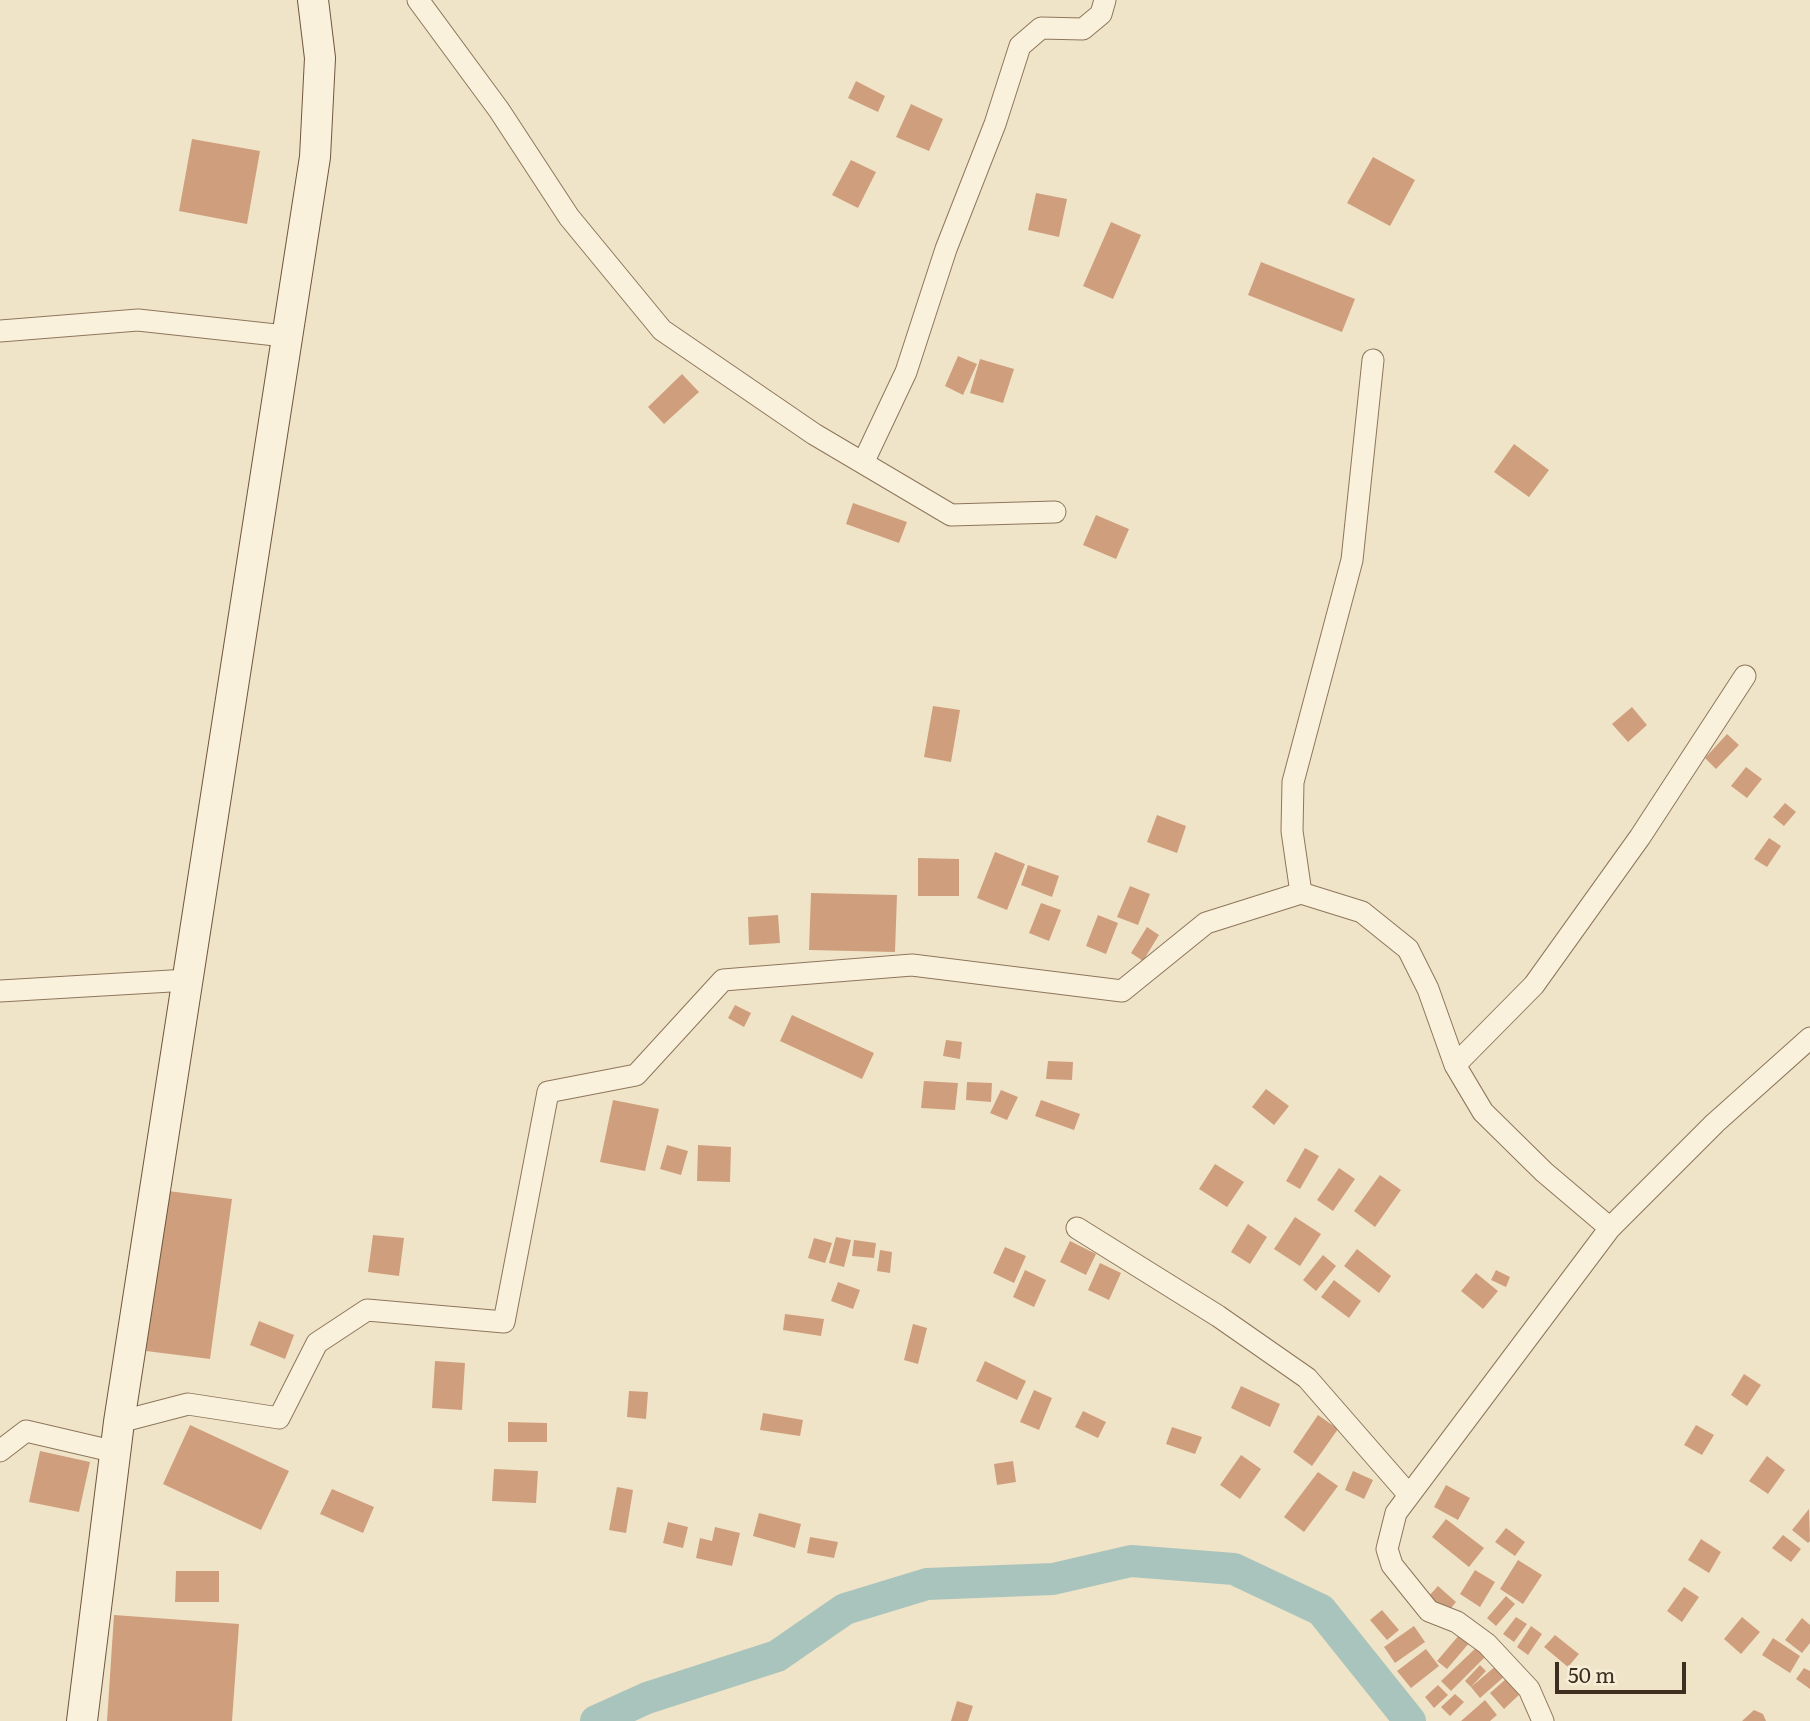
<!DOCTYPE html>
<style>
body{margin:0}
#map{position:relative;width:1810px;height:1721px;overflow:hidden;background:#f0e4c8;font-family:Literata,serif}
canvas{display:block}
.scale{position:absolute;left:1555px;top:1662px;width:131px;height:32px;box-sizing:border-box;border:4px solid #3d2e20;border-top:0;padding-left:9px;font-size:21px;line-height:24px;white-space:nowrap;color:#3d2e20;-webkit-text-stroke:5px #f7eed8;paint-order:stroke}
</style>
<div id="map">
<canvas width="1810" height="1721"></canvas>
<div class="scale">50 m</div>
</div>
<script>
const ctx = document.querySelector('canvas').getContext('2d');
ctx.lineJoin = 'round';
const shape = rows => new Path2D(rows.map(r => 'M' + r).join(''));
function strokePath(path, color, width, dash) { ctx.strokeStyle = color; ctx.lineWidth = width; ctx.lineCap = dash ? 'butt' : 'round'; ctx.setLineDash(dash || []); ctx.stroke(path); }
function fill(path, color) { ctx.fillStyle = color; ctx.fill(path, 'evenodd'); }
const river = shape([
 [596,1721,647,1698,777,1656,845,1609,927,1584,1053,1579,1131,1561,1234,1569,1321,1610,1410,1721]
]);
const building = shape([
 [856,81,885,96,878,112,848,98],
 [911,104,943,119,929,151,896,137],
 [192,139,260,151,247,224,179,211],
 [1373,157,1415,180,1390,226,1347,203],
 [851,160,876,172,858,208,832,195],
 [1036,193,1067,199,1059,237,1028,230],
 [1111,222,1141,235,1113,299,1083,286],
 [1261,262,1355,299,1342,332,1248,295],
 [958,356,977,364,963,395,945,386],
 [980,359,1014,369,1003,403,970,393],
 [682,374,699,392,664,424,648,407],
 [1514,444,1549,470,1529,497,1494,472],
 [853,503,907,522,899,543,846,524],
 [1096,515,1129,529,1116,559,1083,545],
 [933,706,960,710,951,762,924,757],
 [1632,707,1647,725,1628,742,1612,724],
 [1727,734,1739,745,1716,769,1705,758],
 [1746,767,1762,779,1747,798,1731,786],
 [1785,803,1796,812,1784,826,1773,817],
 [1157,815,1186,826,1177,853,1147,842],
 [1769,838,1781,846,1767,867,1754,859],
 [995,852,1025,864,1007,910,977,898],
 [918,858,959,859,959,896,918,896],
 [1028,865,1059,876,1052,897,1021,885],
 [1130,886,1150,894,1138,925,1117,917],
 [811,893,897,895,895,952,809,950],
 [1041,903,1061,910,1049,941,1029,933],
 [778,915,780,943,749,945,748,917],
 [1098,915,1118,923,1106,954,1086,946],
 [1147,927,1159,935,1143,961,1131,953],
 [735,1005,751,1013,744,1027,728,1018],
 [792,1015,874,1053,862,1079,780,1041],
 [946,1040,962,1042,960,1059,943,1056],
 [1048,1061,1073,1062,1072,1080,1046,1079],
 [924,1081,958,1083,955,1110,921,1108],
 [967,1082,992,1083,991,1102,966,1100],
 [1266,1089,1289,1106,1274,1125,1252,1107],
 [1001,1090,1018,1097,1007,1120,990,1113],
 [613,1100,659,1109,645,1171,600,1162],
 [1041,1100,1080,1114,1074,1130,1035,1116],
 [667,1145,688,1151,681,1175,660,1169],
 [698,1145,731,1147,730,1182,697,1181],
 [1305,1148,1319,1156,1300,1189,1286,1181],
 [1215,1164,1244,1182,1227,1207,1199,1189],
 [1339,1168,1355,1179,1333,1211,1317,1200],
 [1380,1175,1401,1190,1375,1227,1354,1211],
 [168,1191,232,1199,210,1359,146,1351],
 [1295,1217,1321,1234,1300,1266,1274,1249],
 [1248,1224,1267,1237,1250,1264,1231,1252],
 [373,1235,404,1238,399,1276,368,1272],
 [836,1237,851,1240,844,1267,829,1263],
 [814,1238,832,1243,825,1263,808,1258],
 [854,1240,876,1243,874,1258,852,1256],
 [1070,1241,1096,1254,1086,1275,1060,1262],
 [1005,1247,1026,1256,1014,1283,993,1273],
 [1357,1249,1391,1276,1379,1293,1344,1266],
 [880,1250,892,1252,890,1273,877,1271],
 [1323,1255,1336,1266,1316,1291,1303,1280],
 [1100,1263,1121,1273,1109,1300,1088,1290],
 [1025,1270,1046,1280,1034,1307,1013,1297],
 [1496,1270,1510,1277,1506,1287,1491,1280],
 [1476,1273,1498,1291,1483,1309,1461,1291],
 [1334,1280,1361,1301,1349,1318,1321,1297],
 [838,1282,860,1290,853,1309,831,1301],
 [785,1314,824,1319,821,1336,783,1330],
 [259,1321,294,1335,285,1359,250,1345],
 [913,1324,927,1328,918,1364,904,1360],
 [435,1361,465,1363,462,1410,432,1408],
 [985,1361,1026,1381,1017,1400,976,1381],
 [1744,1374,1761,1385,1747,1406,1731,1395],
 [1241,1386,1280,1404,1270,1427,1231,1408],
 [1034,1390,1052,1398,1039,1430,1020,1422],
 [629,1391,648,1392,646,1419,627,1417],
 [1083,1411,1106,1422,1098,1438,1075,1427],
 [763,1413,803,1420,800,1436,760,1430],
 [1318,1415,1338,1429,1312,1466,1293,1452],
 [508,1422,547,1423,547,1442,508,1442],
 [190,1425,289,1471,261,1530,163,1484],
 [1696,1425,1714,1435,1702,1455,1684,1445],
 [1172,1427,1202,1437,1195,1454,1166,1444],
 [40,1451,90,1462,79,1512,29,1502],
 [1241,1455,1261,1469,1240,1499,1220,1485],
 [1767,1456,1785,1470,1768,1494,1749,1481],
 [1013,1461,1016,1482,997,1485,994,1464],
 [494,1469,538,1471,536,1503,492,1501],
 [1353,1471,1373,1480,1364,1499,1345,1490],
 [1318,1472,1338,1486,1304,1532,1284,1517],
 [1446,1485,1470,1498,1458,1520,1434,1507],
 [617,1487,633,1490,626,1533,609,1530],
 [332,1489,374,1507,363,1533,320,1514],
 [1809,1509,1810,1541,1808,1543,1792,1530],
 [759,1513,801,1524,795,1548,753,1536],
 [1446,1519,1484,1548,1469,1567,1432,1537],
 [668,1522,688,1527,683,1548,663,1543],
 [715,1527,740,1533,732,1566,696,1558,700,1538,712,1541],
 [1506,1528,1525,1542,1515,1556,1495,1542],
 [1783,1535,1801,1549,1791,1562,1772,1548],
 [810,1537,838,1542,834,1558,807,1553],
 [1701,1539,1721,1552,1709,1573,1688,1560],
 [1518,1560,1542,1575,1523,1604,1500,1589],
 [1475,1570,1495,1582,1480,1607,1460,1594],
 [176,1571,219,1571,219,1602,175,1602],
 [1438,1586,1456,1602,1447,1613,1428,1597],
 [1684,1587,1699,1597,1682,1622,1667,1611],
 [1506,1596,1515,1604,1496,1626,1487,1618],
 [1382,1610,1399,1630,1387,1640,1370,1620],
 [114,1615,239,1624,232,1721,107,1721],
 [1516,1617,1527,1624,1514,1642,1503,1634],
 [1742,1617,1760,1632,1741,1654,1724,1639],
 [1802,1618,1810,1625,1810,1643,1802,1653,1785,1640],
 [1414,1626,1425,1642,1395,1663,1384,1647],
 [1531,1626,1542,1634,1528,1655,1517,1647],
 [1460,1634,1470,1642,1447,1669,1437,1661],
 [1555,1635,1579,1654,1568,1667,1544,1647],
 [1773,1638,1800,1656,1790,1673,1762,1655],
 [1479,1645,1488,1654,1451,1691,1441,1681],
 [1426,1649,1439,1666,1411,1688,1397,1671],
 [1480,1665,1486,1671,1471,1687,1465,1681],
 [1497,1665,1506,1675,1480,1698,1471,1687],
 [1804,1668,1810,1671,1810,1689,1796,1679],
 [1506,1679,1520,1694,1504,1709,1490,1693],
 [1438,1685,1448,1695,1434,1708,1425,1697],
 [1455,1694,1464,1702,1450,1716,1441,1707],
 [1485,1700,1497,1715,1490,1721,1461,1721],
 [957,1701,973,1706,968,1721,951,1721],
 [1754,1710,1763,1714,1766,1721,1742,1721]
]);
const street = shape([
 [418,0,499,110,569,217,662,330,814,434,951,515,1055,512],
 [0,331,138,320,285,336],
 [1373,360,1352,560,1293,782,1292,831,1301,893,1362,912,1408,949,1428,989,1455,1065,1483,1112,1544,1172,1610,1228,1396,1513,1387,1549,1392,1565,1429,1611,1457,1622,1487,1644,1529,1689,1543,1721],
 [863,463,906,372,946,249,995,124,1020,46,1041,28,1083,29,1101,14,1105,0],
 [0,991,188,980],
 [1455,1065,1534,985,1640,837,1745,676],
 [1077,1228,1218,1316,1307,1378,1409,1495],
 [1610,1228,1715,1123,1810,1038],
 [119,1422,188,1404,279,1418,317,1343,367,1310,504,1322,548,1092,636,1075,723,980,912,965,1122,991,1206,923,1301,893],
 [0,1451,26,1431,116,1452]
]);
const secondary = shape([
 [82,1721,119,1422,315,157,320,58,313,0]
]);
strokePath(river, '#a9c4bc', 32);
fill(building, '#cf9f7d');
strokePath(street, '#8d765c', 23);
strokePath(secondary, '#6f573f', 32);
strokePath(street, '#faf1dc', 21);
strokePath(secondary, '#faf1dc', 30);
</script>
